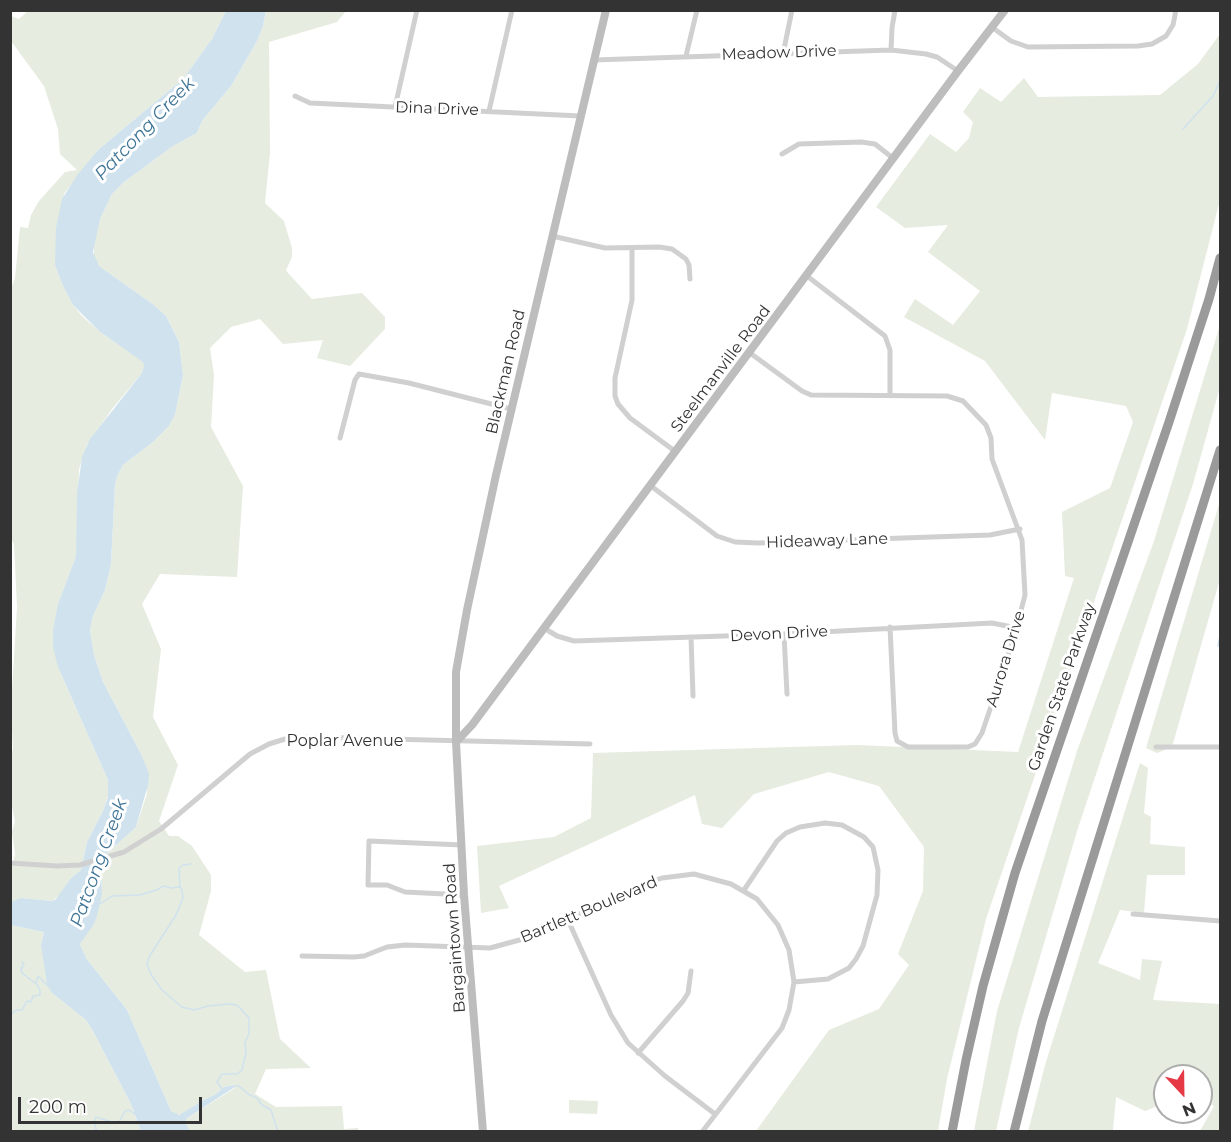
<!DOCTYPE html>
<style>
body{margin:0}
#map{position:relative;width:1231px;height:1142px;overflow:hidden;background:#fff;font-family:Montserrat,sans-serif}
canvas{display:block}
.frame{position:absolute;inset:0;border:12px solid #333;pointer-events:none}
.north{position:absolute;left:1153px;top:1064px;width:60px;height:60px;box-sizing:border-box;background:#fff;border:2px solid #adadad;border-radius:50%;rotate:158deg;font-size:16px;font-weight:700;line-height:24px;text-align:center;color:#333}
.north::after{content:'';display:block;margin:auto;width:21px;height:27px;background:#e63946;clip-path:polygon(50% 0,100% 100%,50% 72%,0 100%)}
.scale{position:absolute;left:18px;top:1097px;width:184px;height:27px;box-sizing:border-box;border:3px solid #333;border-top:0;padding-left:8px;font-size:18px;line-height:21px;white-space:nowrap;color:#333;-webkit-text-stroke:4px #fff;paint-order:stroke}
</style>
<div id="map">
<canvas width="1231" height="1142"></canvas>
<div class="frame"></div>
<div class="north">N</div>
<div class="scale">200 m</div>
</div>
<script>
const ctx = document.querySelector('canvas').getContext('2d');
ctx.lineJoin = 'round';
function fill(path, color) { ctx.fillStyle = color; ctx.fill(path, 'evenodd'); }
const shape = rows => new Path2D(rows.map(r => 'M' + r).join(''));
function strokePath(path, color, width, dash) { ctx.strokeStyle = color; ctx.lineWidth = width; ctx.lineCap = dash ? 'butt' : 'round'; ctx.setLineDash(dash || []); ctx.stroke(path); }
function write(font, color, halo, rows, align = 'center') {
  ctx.font = font + ' Montserrat,sans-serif'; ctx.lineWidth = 6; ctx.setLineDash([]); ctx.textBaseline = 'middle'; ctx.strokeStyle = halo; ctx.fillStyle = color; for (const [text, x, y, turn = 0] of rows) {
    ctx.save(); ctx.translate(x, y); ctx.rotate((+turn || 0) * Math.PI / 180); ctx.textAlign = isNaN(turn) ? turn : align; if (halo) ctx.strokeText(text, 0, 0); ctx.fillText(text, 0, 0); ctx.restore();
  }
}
const green = shape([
 [29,10,226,11,212,39,183,79,98,150,64,194,55,265,63,286,73,305,82,316,99,331,144,362,144,366,142,373,112,409,87,445,79,469,76,556,58,604,58,667,108,780,108,796,102,813,87,842,81,870,71,878,60,895,52,901,21,898,11,904,11,872,15,854,12,832,15,821,11,802,10,757,13,749,11,708,17,607,14,544,10,537,11,289,15,278,20,227,28,228,31,215,39,201,65,172,77,170,60,154,58,129,44,86,11,41,11,16,19,19],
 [266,11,346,11,337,22,269,42,270,153,265,203,284,221,292,248,292,257,286,270,288,273,312,299,362,293,385,317,385,329,350,366,317,358,323,340,283,344,260,319,231,327,210,348,214,375,211,427,243,486,237,577,160,574,142,604,161,649,153,717,178,765,159,821,169,836,178,836,192,846,211,875,211,891,199,935,245,972,266,970,280,1039,311,1068,266,1069,255,1094,276,1107,342,1106,344,1129,358,1128,358,1131,190,1131,185,1122,187,1118,235,1088,234,1085,224,1087,216,1094,202,1101,181,1114,177,1115,171,1111,127,1010,86,958,80,944,88,932,102,895,101,868,105,855,136,827,147,794,141,754,103,682,94,655,90,630,93,616,105,590,111,564,115,484,118,474,123,465,153,442,169,426,175,415,183,375,179,342,166,316,154,305,99,266,94,257,94,240,100,219,112,194,124,182,173,146,197,133,202,121,231,86,257,41,263,26],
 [1220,34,1220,200,1187,329,986,919,947,1079,938,1131,756,1131,829,1030,879,1009,909,965,898,954,923,891,924,847,879,786,829,772,754,794,722,828,702,824,695,795,499,886,509,908,481,913,477,846,554,837,591,818,593,753,857,745,1018,752,1074,578,1065,576,1062,512,1110,488,1133,422,1126,406,1052,393,1045,440,985,361,904,317,915,299,953,325,980,291,928,252,948,225,905,228,876,207,930,134,956,152,969,138,973,122,963,112,980,88,1001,102,1024,78,1038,97,1160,95,1198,64],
 [1220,325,1220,387,1193,484,1078,828,1019,1028,996,1131,974,1131,997,1011,1077,751,1154,541],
 [1220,501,1220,579,1172,747,1157,753,1146,748],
 [1140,763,1148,768,1144,813,1151,817,1150,844,1185,847,1185,875,1147,875,1144,913,1120,910,1098,963,1140,980,1142,959,1162,961,1153,1000,1220,1004,1220,1131,1200,1131,1214,1106,1204,1101,1201,1103,1201,1076,1165,1076,1165,1103,1145,1111,1116,1097,1113,1130,1109,1131,1028,1132,1045,1065],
 [10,925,44,932,41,945,52,993,86,1020,93,1031,131,1104,141,1131,11,1131],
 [569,1100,598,1101,597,1114,569,1113]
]);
const water = shape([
 [226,11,266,11,263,26,257,41,231,86,202,121,197,133,173,146,124,182,112,194,100,219,93,252,99,266,154,305,166,316,179,342,183,375,175,415,169,426,153,442,123,465,118,474,115,484,111,564,105,590,93,616,90,630,94,655,103,682,141,754,149,774,148,785,136,827,105,855,101,868,102,895,97,916,94,924,80,944,86,958,127,1010,171,1111,179,1115,202,1101,216,1094,224,1087,234,1085,235,1087,187,1118,185,1122,190,1131,141,1131,131,1104,93,1031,86,1020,52,993,47,984,41,945,44,932,10,925,10,904,13,901,21,898,52,901,56,899,71,878,81,870,87,842,102,813,108,797,108,780,58,667,53,647,53,631,58,604,76,556,77,493,82,457,90,439,142,373,144,366,143,362,99,331,73,305,63,286,55,265,56,228,62,199,78,174,98,150,183,79,212,39]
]);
const stream = shape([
 [1183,129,1213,96,1220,81],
 [1218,646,1220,636],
 [191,864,183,865,179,868,180,887,182,890,183,898,176,915,149,957,147,965,152,976,162,990,182,1007,194,1010,208,1006,229,1004,237,1005,249,1018,249,1034,245,1042,246,1053,242,1070,237,1074,222,1074,217,1082,222,1089],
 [100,904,112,896,140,895,156,890,164,886,171,888,179,887],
 [22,962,24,964,21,969,22,973,35,983],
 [10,1015,16,1010,22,1010,27,1001,31,1002,33,996,40,995,40,990,36,983,38,976,49,987],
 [235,1086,239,1086,248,1094,257,1098,262,1105,271,1110,278,1132],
 [97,1132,94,1122,96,1117,115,1123,119,1122,125,1111,129,1110,135,1114]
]);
const minor = shape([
 [993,28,1011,41,1028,47,1138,46,1152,44,1166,36,1173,25,1176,10],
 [891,50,892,28,895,10],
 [783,54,792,10],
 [686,56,697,10],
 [594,60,891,50,926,54,937,57,958,71],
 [295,96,310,103,580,116],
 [395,107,417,10],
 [489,111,512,10],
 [782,154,799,144,861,142,875,144,894,159],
 [552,236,605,248,659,247,672,249,686,259,689,265,690,279],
 [632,248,632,300,615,378,615,396,618,404,630,418,676,452],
 [807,276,885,336,890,350,890,395],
 [750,353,802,391,811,395,947,396,963,401,986,425,991,438,992,459,1022,540,1025,595,1014,638,982,733,975,744,968,747,908,747,897,741,895,733,890,627],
 [340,438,355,380,359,374,409,383,511,409],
 [651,486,717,536,735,542,758,543,990,535,1020,529],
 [544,628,557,636,574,641,784,634,992,623,1017,628],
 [784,634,787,694],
 [691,637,693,696],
 [1156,747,1220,747],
 [462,845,369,841,368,885,387,885,405,892,464,895],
 [10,863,57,866,80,865,124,852,161,829,250,754,269,744,285,739,308,737,590,744],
 [744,890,777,841,786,833,800,827,825,823,842,825,864,837,873,847,878,870,877,895,863,946,856,959,849,968,828,979,794,982],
 [1133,914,1220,921],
 [568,920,611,1015,628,1043,665,1076,715,1114],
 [302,956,354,957,364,956,387,947,405,945,490,948,523,939,647,883,662,878,694,874,731,884,757,899,778,925,789,950,794,982,789,1010,782,1028,702,1132],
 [638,1053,683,1001,688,993,691,971]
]);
const secondary = shape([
 [456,742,472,725,958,71,1005,10],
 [483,1132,464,895,456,742,456,672,467,610,496,475,606,10]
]);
const motorway = shape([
 [952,1132,966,1060,983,986,1015,873,1169,422,1209,299,1220,258],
 [1014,1132,1042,1021,1220,450]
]);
const streetNames = [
 ["Meadow Drive",779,53,-2],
 ["Dina Drive",437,109,2],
 ["Steelmanville Road",721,369,-53],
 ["Blackman Road",506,372,-77],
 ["Hideaway Lane",827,541,-2],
 ["Devon Drive",779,634,-3],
 ["Aurora Drive",1006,659,-73],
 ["Garden State Parkway",1062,687,-71],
 ["Poplar Avenue",345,741],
 ["Bartlett Boulevard",589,910,-23],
 ["Bargaintown Road",455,938,-94]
];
const waterNames = [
 ["Patcong Creek",145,129,-46],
 ["Patcong Creek",99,863,-70]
];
fill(green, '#e6ecdf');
fill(water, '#cfe2ee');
strokePath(stream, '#cfe2ee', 1.5);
strokePath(minor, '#d0d0d0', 5);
strokePath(secondary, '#bdbdbd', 8);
strokePath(motorway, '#9a9a9a', 9);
write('16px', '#333', '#fff', streetNames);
write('italic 18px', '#3f7597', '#fff', waterNames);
</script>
